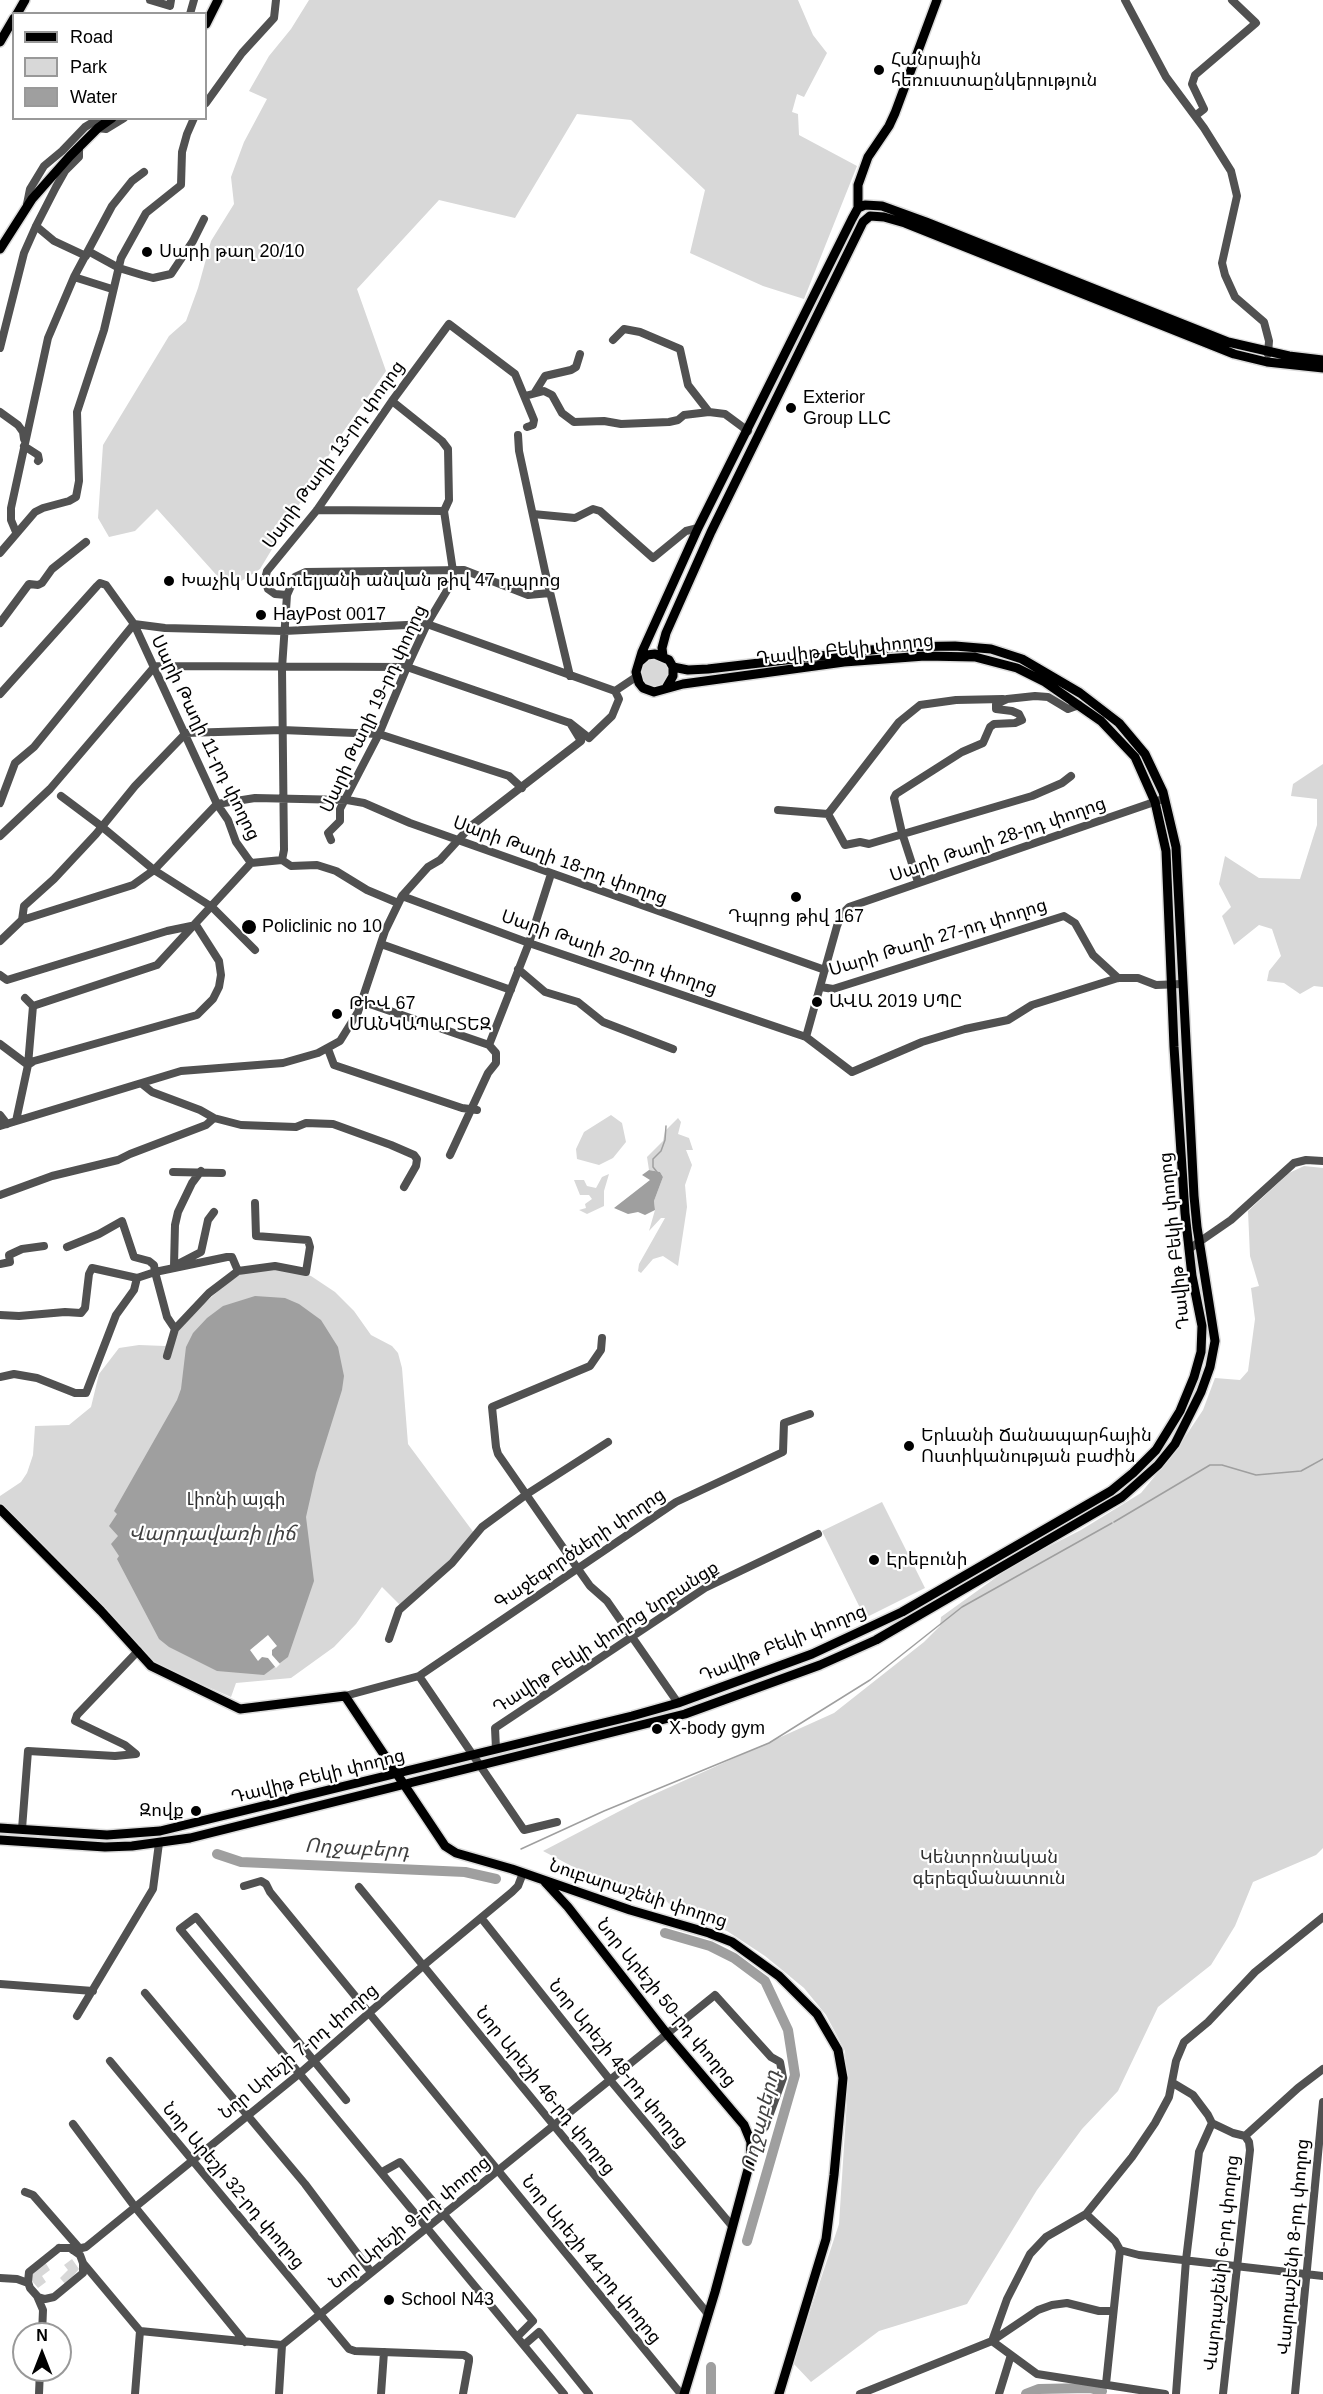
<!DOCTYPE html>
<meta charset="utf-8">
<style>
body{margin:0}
#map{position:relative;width:1323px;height:2394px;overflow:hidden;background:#fff;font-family:Arial,sans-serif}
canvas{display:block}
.legend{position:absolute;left:12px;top:12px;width:195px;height:108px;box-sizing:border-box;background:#fff;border:2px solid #999;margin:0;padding:8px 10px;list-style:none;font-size:18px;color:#000}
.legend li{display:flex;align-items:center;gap:12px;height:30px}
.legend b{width:30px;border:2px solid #999}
.north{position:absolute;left:12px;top:2322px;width:60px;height:60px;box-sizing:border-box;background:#fff;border:2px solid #999;border-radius:50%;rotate:0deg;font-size:16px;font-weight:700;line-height:24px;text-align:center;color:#000}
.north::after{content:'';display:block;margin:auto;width:21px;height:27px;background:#000;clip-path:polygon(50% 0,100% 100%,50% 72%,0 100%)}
</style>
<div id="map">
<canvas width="1323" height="2394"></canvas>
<ul class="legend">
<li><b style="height:8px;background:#000"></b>Road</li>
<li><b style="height:16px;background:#d8d8d8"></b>Park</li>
<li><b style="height:16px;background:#9f9f9f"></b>Water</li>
</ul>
<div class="north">N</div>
</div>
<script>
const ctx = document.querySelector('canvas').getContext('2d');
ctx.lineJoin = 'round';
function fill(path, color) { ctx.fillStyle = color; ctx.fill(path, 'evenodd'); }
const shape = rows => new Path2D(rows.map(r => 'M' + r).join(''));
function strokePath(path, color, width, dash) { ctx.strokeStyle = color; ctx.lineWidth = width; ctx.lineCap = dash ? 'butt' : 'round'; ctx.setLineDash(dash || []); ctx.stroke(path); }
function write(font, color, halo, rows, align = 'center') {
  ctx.font = font + ' Arial,"Noto Sans Armenian",sans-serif'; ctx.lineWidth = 4.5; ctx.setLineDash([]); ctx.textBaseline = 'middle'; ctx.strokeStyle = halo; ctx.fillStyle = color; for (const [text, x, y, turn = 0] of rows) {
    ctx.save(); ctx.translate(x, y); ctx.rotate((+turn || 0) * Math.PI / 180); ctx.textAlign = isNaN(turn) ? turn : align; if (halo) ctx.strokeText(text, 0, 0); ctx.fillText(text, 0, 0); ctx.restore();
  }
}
const green = shape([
 [309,0,798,0,813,35,827,53,804,97,797,94,792,112,798,114,799,135,857,166,804,299,763,286,690,253,705,190,631,120,577,114,515,218,439,200,357,289,386,371,341,435,260,569,229,589,157,509,135,531,109,537,98,518,103,445,169,336,186,321,198,288,211,241,234,204,231,177,244,142,267,99,249,91,269,56,291,29],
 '640 673a15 15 0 1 1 30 0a15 15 0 1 1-30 0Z',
 [1323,764,1323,987,1314,986,1300,994,1284,983,1267,981,1269,971,1281,956,1272,929,1259,925,1234,945,1222,916,1231,907,1219,884,1225,856,1259,878,1300,879,1317,825,1317,799,1291,796,1293,784],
 [611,1115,622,1123,626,1142,613,1158,599,1165,577,1159,576,1149,584,1132],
 [678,1118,681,1122,678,1134,689,1138,693,1150,686,1150,692,1165,685,1185,687,1207,678,1266,663,1256,653,1259,641,1273,638,1271,639,1264,665,1218,661,1218,649,1231,655,1210,654,1201,663,1177,660,1172,649,1170,647,1157,663,1141,665,1131],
 [1304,1166,1323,1168,1323,1848,1316,1855,1253,1882,1235,1926,1211,1965,1158,2007,1118,2091,1082,2129,1037,2190,967,2304,879,2331,811,2382,793,2363,839,2224,847,2100,845,2051,826,2015,804,1988,765,1956,727,1931,675,1911,664,1898,655,1903,619,1891,543,1851,639,1801,834,1713,924,1642,940,1626,941,1617,1016,1563,1081,1530,1141,1493,1177,1449,1203,1410,1215,1378,1240,1380,1248,1371,1255,1319,1251,1288,1259,1286,1250,1256,1248,1211,1289,1173],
 [609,1174,604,1191,604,1206,587,1214,579,1210,586,1208,585,1204,592,1199,589,1195,580,1195,574,1180,584,1180,587,1186,596,1188,602,1177],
 [289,1269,311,1276,335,1292,354,1311,371,1335,392,1346,398,1353,402,1368,408,1444,474,1533,439,1571,400,1605,382,1587,356,1624,334,1647,291,1678,236,1683,231,1697,153,1663,69,1572,0,1503,0,1496,21,1482,27,1473,33,1455,35,1426,69,1425,91,1407,99,1374,119,1348,139,1345,165,1346,197,1310,226,1284,241,1274,257,1270],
 [882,1502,925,1588,865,1618,822,1531],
 [72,2259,79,2269,66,2285,60,2278,68,2270,64,2265],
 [45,2262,50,2270,42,2276,46,2282,38,2288,32,2281,32,2274]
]);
const water = shape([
 [649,1170,660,1172,663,1177,654,1201,655,1210,645,1215,638,1212,628,1214,614,1208,650,1180,642,1175],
 [255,1296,285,1298,299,1304,321,1320,338,1347,344,1376,342,1390,316,1473,306,1517,314,1581,288,1657,264,1675,217,1671,169,1647,159,1639,117,1559,119,1556,111,1544,118,1536,109,1526,117,1514,114,1511,177,1400,181,1389,186,1347,193,1333,207,1318,223,1306]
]);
const pier = shape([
 [268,1635,277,1646,272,1650,272,1655,280,1664,276,1668,268,1658,262,1657,258,1661,250,1650]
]);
const stream = shape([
 [657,1172,653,1167,653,1159,661,1151,665,1140,666,1126],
 [1114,1522,1210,1465,1222,1465,1256,1475,1301,1471,1323,1459],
 [521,1849,604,1811,769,1743,870,1680,962,1607,1112,1523]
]);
const river = shape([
 [217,1854,241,1862,465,1872,496,1879],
 [665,1933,710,1946,734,1958,765,1981,788,2030,795,2075,747,2241],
 [711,2394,711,2367],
 [1026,2394,1039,2389,1090,2388,1102,2391]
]);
const minor = shape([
 [150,0,170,6,171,0],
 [1125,0,1166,77,1204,128,1231,171,1237,196,1222,263,1225,275,1235,297,1264,322,1269,341,1268,354],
 [190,14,194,0],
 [206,103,242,53,274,18,276,0],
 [1195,116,1204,109,1192,84,1195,75,1256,23,1232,0],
 [99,125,98,128,106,129,124,118],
 [27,204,30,189,44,166,62,151,85,127,100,118],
 [36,226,54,241,86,256],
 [88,251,119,268,142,275,153,278,171,274,193,241,204,219],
 [74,277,112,289],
 [613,340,624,329,640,332,680,349,688,385,709,412],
 [0,348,24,253,36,226,56,187,65,171,79,157,79,148],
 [535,392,545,376,571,370,576,367,580,354],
 [525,396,544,391,552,395,562,413,574,422,604,421,621,424,669,422,678,420,684,415,709,412,725,414,748,431],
 [0,412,18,425,23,432,24,439],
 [518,435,519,451,545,571,570,676],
 [24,446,38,455,39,460,38,461],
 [317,510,444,511],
 [533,514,575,518,593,509,600,511,653,558,686,531,698,528],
 [16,532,11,520,11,508,48,338,74,277,112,206,132,181,144,172],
 [0,553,35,512,43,508,69,501,76,497,79,481,77,412,104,330,121,258,146,213,181,185,182,152,187,134,194,118],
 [287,595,275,594,268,589,265,579,267,571,317,510,392,401,449,324,515,374,534,420,533,425,527,427],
 [0,623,29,584,38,585,42,583,52,569,86,542],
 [134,624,165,628,284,631,427,624,615,691],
 [615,691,636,677],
 [0,694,97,586,100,583,106,585,134,624,217,804,228,820,236,842,251,863],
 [61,796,101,826,154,870,212,907,255,950],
 [0,803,15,763,34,747,134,624],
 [778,810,828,814],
 [828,814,845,845,860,842,869,844,1032,796,1062,783,1071,776],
 [828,814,899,722,920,705,956,700,1003,699],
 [0,836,50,789,155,666,407,667,570,723,589,738,612,716,619,699,615,691],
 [331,840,328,833,340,821,340,809,379,734,407,667,427,624,452,582,453,571,444,511,449,500,448,449,442,441,392,401],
 [282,860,284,850,282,668,287,595,295,577,306,572,464,570,528,595,550,593],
 [251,863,282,860,291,866,317,865,336,871,367,890,398,903],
 [918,882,902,833,894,798,896,794,962,752,983,743,990,727,994,724,1015,723,1022,720,1019,714,1012,711,996,709,996,704,1007,699,1035,696,1048,697,1068,709,1079,705],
 [402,896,529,943,806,1037,852,1072,922,1042,965,1029,1008,1020,1032,1005,1118,978,1138,978,1156,985,1182,984],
 [22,920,133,885,154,870,217,804,255,798,347,800,364,803,410,823,825,970],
 [0,941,22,920,24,906,54,879,96,834,135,786,186,733,282,730,379,734,509,776,522,788],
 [381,944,511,990],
 [518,969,545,992,578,1002,603,1022,673,1049],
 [0,975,7,980,167,931,196,925,219,961,221,975,219,987,213,999,197,1015,34,1061,28,1065,0,1044],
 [821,987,833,989,1064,916,1075,923,1093,955,1118,978],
 [25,998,33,1006],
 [361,1001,489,1045],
 [33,1006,157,965,251,863],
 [806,1037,837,926,842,914,849,907,1160,800],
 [489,1045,529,943,551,874],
 [328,1049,334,1065,462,1108,477,1110],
 [142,1084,152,1092,200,1110,214,1118,241,1125,296,1127,306,1123,333,1124,391,1145,414,1155,417,1159,416,1166,404,1187],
 [0,1115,7,1124],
 [16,1121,28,1065,33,1006],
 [0,1126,181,1071,283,1063,318,1053,340,1041,358,1012,385,931,402,896,428,867,440,860,471,826,581,741,570,723],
 [450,1155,488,1073,496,1063,496,1053,489,1045],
 [201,1171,192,1183,178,1212,175,1225,174,1266,201,1252,208,1220,214,1212],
 [173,1172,222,1173],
 [0,1195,52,1176,118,1160,130,1154,206,1125,214,1118],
 [1189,1249,1231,1220,1294,1163,1306,1160,1323,1161],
 [0,1264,10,1262,9,1255,22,1249,44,1246],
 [0,1315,19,1316,65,1312,81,1313,85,1308,89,1274,92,1268,137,1278,155,1272,154,1265,149,1261,134,1257,122,1221,99,1234,67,1247],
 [175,1329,167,1317,155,1272,227,1257,232,1257,238,1271],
 [602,1338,601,1350,590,1366,492,1407,496,1447,498,1454,578,1569,590,1586,607,1601,678,1703],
 [167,1356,175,1329,209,1293,238,1271,275,1266,306,1272,310,1247,308,1240,256,1236,255,1203],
 [0,1377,14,1374,37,1378,75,1393,86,1393,116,1315,134,1290,137,1278],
 [389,1639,399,1610,452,1563,482,1527,527,1494,608,1442],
 [419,1676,524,1830,557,1822],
 [345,1696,419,1676,676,1502,783,1452,784,1423,810,1414],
 [496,1749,495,1728,705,1588,818,1534],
 [22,1829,28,1751,115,1756,136,1754,125,1745,75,1721,77,1715,138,1651],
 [244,1886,261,1881,266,1884,270,1892,681,2394],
 [359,1887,708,2314],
 [482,1919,610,2080,732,2226],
 [0,1984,93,1991],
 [145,1993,305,2184,371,2272],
 [77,2016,153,1889,159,1843],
 [110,2061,349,2349,355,2351,464,2355,469,2358,469,2361,463,2394],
 [1173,2083,1193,2095,1208,2115,1212,2123,1233,2133,1245,2136,1298,2088,1323,2069],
 [346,2100,196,1917,180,1929,564,2394],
 [73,2124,135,2207,245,2342],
 [382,2172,400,2162,533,2321,517,2337],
 [25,2192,33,2195,80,2249],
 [1086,2214,1115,2241,1120,2250],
 [59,2248,70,2248,80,2255,83,2263,83,2273,54,2297,45,2299,38,2297,30,2288,28,2282,29,2272,59,2248],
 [73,2250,86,2247,299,2074,424,1965,512,1892,518,1886,523,1873],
 [1120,2250,1139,2255,1323,2276],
 [83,2263,140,2331],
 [0,2278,17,2279,28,2283],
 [37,2296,43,2310,42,2334],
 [140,2331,282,2345,715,1995,771,2057,780,2062,783,2078,765,2127,751,2142],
 [992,2341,1007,2299,1030,2254,1046,2237,1086,2214,1132,2157,1155,2123,1169,2097,1176,2061,1184,2042,1208,2022,1255,1972,1323,1917],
 [992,2341,1037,2374,1165,2394],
 [524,2345,539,2332,589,2394],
 [1106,2384,1120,2250],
 [39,2394,40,2370],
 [135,2394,140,2331],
 [279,2394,282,2345],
 [381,2394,384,2352],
 [860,2394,992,2341,1038,2310,1052,2305,1067,2303,1099,2311,1112,2311],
 [999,2394,1011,2355],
 [1176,2394,1186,2260,1199,2152,1212,2123],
 [1223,2394,1250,2150,1249,2142,1245,2136],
 [1295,2394,1323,2102]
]);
const major = shape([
 [17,14,25,0],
 [206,24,218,0],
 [0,42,14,18],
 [858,208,858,185,868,157,889,126,895,113,937,0],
 [0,249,32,199,70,156,98,128,112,118],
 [663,656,662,648,666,633,711,532,863,222,870,216,884,217,905,223,1234,354,1267,362,1323,368],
 [639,662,647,655,655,654,669,660,673,667,673,676,666,688],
 [0,1509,101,1611,151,1666,240,1709,345,1696,445,1846,456,1853,512,1869,630,1910,709,1933,732,1942,779,1976,817,2014,838,2050,843,2078,834,2175,826,2239,779,2394],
 [0,1828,107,1835,160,1831,632,1716,678,1703,812,1654,902,1612,1111,1491,1133,1473,1156,1450,1180,1411,1194,1377,1201,1352,1202,1326,1192,1276,1185,1213,1174,1047,1166,851,1155,802,1135,757,1101,721,1045,682,1017,668,975,657,925,656,844,662,683,684,654,692,643,688,639,683,636,672,642,652,698,528,852,219,858,208,865,205,882,206,926,222,1228,342,1289,356,1323,360],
 [0,1840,105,1847,132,1846,190,1838,685,1714,820,1665,876,1640,1122,1497,1158,1465,1175,1444,1201,1392,1210,1367,1215,1341,1197,1227,1194,1196,1176,847,1163,792,1145,754,1119,723,1080,693,1022,659,991,649,955,646,897,647,708,669,688,670,673,667],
 [545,1882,568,1907,667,2034,744,2125,751,2142,750,2162,715,2292,684,2394]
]);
const markers = [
 [879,70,6,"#000"],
 [147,252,6,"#000"],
 [791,408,6,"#000"],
 [169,581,6,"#000"],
 [261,615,6,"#000"],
 [796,897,6,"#000"],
 [249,927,8,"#000"],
 [817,1002,6,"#000"],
 [337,1014,6,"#000"],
 [909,1446,6,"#000"],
 [874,1560,6,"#000"],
 [657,1729,6,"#000"],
 [196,1811,6,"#000"],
 [389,2300,6,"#000"]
];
const poiNames = [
 ["Հանրային",891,60],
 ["հեռուստաընկերություն",891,81],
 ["Սարի թաղ 20/10",159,252],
 ["Exterior",803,398],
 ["Group LLC",803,419],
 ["Խաչիկ Սամուելյանի անվան թիվ 47 դպրոց",181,581],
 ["HayPost 0017",273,615],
 ["Դպրոց թիվ 167",796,917,"center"],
 ["Policlinic no 10",262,927],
 ["ԱՎԱ 2019 ՍՊԸ",829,1002],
 ["ԹԻՎ 67",349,1004],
 ["ՄԱՆԿԱՊԱՐՏԵԶ",349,1025],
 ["Երևանի Ճանապարհային",921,1436],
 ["Ոստիկանության բաժին",921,1457],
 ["Էրեբունի",886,1560],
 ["X-body gym",669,1729],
 ["Զովք",184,1811,"right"],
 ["School N43",401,2300]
];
const streetNames = [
 ["Սարի Թաղի 13-րդ փողոց",334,455,-54],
 ["Դավիթ Բեկի փողոց",845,650,-6],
 ["Սարի Թաղի 19-րդ փողոց",374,709,-65],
 ["Սարի Թաղի 11-րդ փողոց",205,738,64],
 ["Սարի Թաղի 28-րդ փողոց",998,840,-19],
 ["Սարի Թաղի 18-րդ փողոց",560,861,20],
 ["Սարի Թաղի 27-րդ փողոց",938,938,-17],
 ["Սարի Թաղի 20-րդ փողոց",609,953,19],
 ["Դավիթ Բեկի փողոց",1175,1241,-96],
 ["Գաջեգործների փողոց",580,1549,-34],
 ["Դավիթ Բեկի փողոց նրբանցք",606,1638,-33],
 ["Դավիթ Բեկի փողոց",783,1644,-22],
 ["Դավիթ Բեկի փողոց",318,1777,-14],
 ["Նուբարաշենի փողոց",638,1894,18],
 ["Նոր Արեշի 50-րդ փողոց",666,2003,51],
 ["Նոր Արեշի 7-րդ փողոց",299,2052,-40],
 ["Նոր Արեշի 48-րդ փողոց",618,2064,51],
 ["Նոր Արեշի 46-րդ փողոց",545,2091,51],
 ["Նոր Արեշի 32-րդ փողոց",233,2186,50],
 ["Նոր Արեշի 9-րդ փողոց",410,2223,-39],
 ["Վարդաշենի 8-րդ փողոց",1294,2247,-85],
 ["Նոր Արեշի 44-րդ փողոց",591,2260,51],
 ["Վարդաշենի 6-րդ փողոց",1222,2263,-84]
];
const parkNames = [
 ["Լիոնի այգի",236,1500],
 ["Կենտրոնական",989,1858],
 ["գերեզմանատուն",989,1879]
];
const waterNames = [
 ["Վարդավառի լիճ",212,1534],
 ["Ողջաբերդ",357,1849,3],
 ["Ողջաբերդ",761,2121,-76]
];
fill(green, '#d8d8d8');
fill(water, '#9f9f9f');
fill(pier, '#fff');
strokePath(stream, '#9f9f9f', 1.5);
strokePath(river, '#9f9f9f', 10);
strokePath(major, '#dbdbdb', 12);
strokePath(minor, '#515151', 8);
strokePath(major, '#000', 9);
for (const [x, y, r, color] of markers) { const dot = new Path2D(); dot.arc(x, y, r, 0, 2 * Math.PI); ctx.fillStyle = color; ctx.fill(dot); strokePath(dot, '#fff', 2); }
write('18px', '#000', '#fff', poiNames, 'left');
write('18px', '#000', '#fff', streetNames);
write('18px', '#2f2f2f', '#fff', parkNames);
write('italic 20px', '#404040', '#fff', waterNames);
</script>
